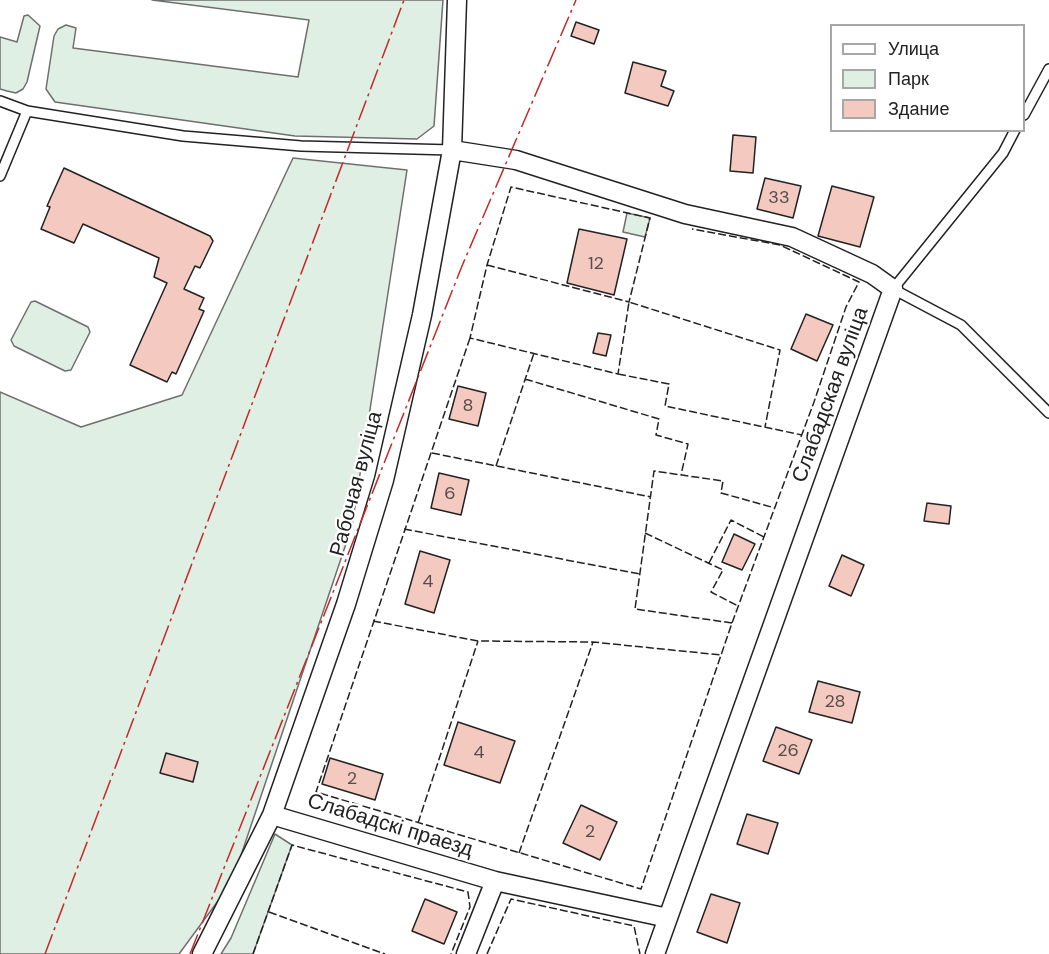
<!DOCTYPE html>
<meta charset="utf-8">
<style>
body{margin:0}
#map{position:relative;width:1049px;height:954px;overflow:hidden;background:#fff;font-family:"DM Sans",sans-serif}
canvas{display:block}
.legend{position:absolute;left:830px;top:24px;width:195px;height:108px;box-sizing:border-box;background:#fff;border:2px solid #a7a7a7;margin:0;padding:8px 10px;list-style:none;font-size:18px;color:#222}
.legend li{display:flex;align-items:center;gap:12px;height:30px}
.legend b{width:30px;border:2px solid #a7a7a7}
</style>
<div id="map">
<canvas width="1049" height="954"></canvas>
<ul class="legend">
<li><b style="height:8px;background:#fff"></b>Улица</li>
<li><b style="height:16px;background:#e0efe3"></b>Парк</li>
<li><b style="height:16px;background:#f3c9c0"></b>Здание</li>
</ul>
</div>
<script>
const ctx = document.querySelector('canvas').getContext('2d');
ctx.lineJoin = 'round';
function fill(path, color) { ctx.fillStyle = color; ctx.fill(path, 'evenodd'); }
const shape = rows => new Path2D(rows.map(r => 'M' + r).join(''));
function strokePath(path, color, width, dash) { ctx.strokeStyle = color; ctx.lineWidth = width; ctx.lineCap = dash ? 'butt' : 'round'; ctx.setLineDash(dash || []); ctx.stroke(path); }
function write(font, color, halo, rows, align = 'center') {
  ctx.font = font + ' "DM Sans",sans-serif'; ctx.lineWidth = 4.5; ctx.setLineDash([]); ctx.textBaseline = 'middle'; ctx.strokeStyle = halo; ctx.fillStyle = color; for (const [text, x, y, turn = 0] of rows) {
    ctx.save(); ctx.translate(x, y); ctx.rotate((+turn || 0) * Math.PI / 180); ctx.textAlign = isNaN(turn) ? turn : align; if (halo) ctx.strokeText(text, 0, 0); ctx.fillText(text, 0, 0); ctx.restore();
  }
}
const green = shape([
 [152,0,443,0,434,126,417,139,295,136,55,102,46,89,54,36,58,29,66,25,76,28,73,48,298,77,309,20,152,0],
 [28,15,40,26,27,82,23,89,16,93,7,91,0,89,0,37,17,42,24,16,28,15],
 [293,158,407,170,352,526,232,882,179,954,0,954,0,392,81,427,182,395,293,158],
 [627,213,650,218,645,237,623,232,627,213],
 [35,301,88,327,90,332,71,370,65,371,14,346,11,340,31,302,35,301],
 [275,834,292,845,253,954,221,954,231,938,275,834]
]);
const building = shape([
 [576,22,599,30,594,44,571,36,576,22],
 [633,62,666,71,661,86,674,91,668,106,625,93,633,62],
 [733,135,756,137,753,173,730,171,733,135],
 [64,168,210,236,213,241,200,268,195,266,184,289,204,298,199,309,204,311,176,374,172,372,167,382,130,365,167,283,154,277,159,258,83,224,74,243,41,229,50,207,47,206,64,168],
 [765,178,801,186,793,218,757,209,765,178],
 [832,186,874,197,860,247,818,236,832,186],
 [579,229,627,239,614,295,567,283,579,229],
 [806,314,833,325,817,361,791,349,806,314],
 [598,333,611,335,606,356,593,353,598,333],
 [458,386,486,393,478,426,449,419,458,386],
 [439,473,469,480,461,515,431,508,439,473],
 [927,503,951,506,949,524,924,521,927,503],
 [734,534,755,544,742,570,722,562,734,534],
 [420,551,450,560,434,613,405,604,420,551],
 [842,555,864,565,851,596,829,586,842,555],
 [818,681,860,692,852,723,809,712,818,681],
 [458,722,515,741,500,783,444,765,458,722],
 [776,727,812,740,799,774,763,761,776,727],
 [166,753,198,762,193,782,160,773,166,753],
 [330,758,383,774,375,800,322,784,330,758],
 [581,805,617,822,600,860,563,843,581,805],
 [747,814,778,823,768,854,737,844,747,814],
 [711,894,740,903,727,943,697,932,711,894],
 [425,899,457,912,444,944,412,931,425,899]
]);
const lane = shape([
 [0,101,27,111,183,136,301,146,452,150],
 [1024,115,1049,69],
 [1015,130,1003,153,893,289,961,325,1049,413],
 [0,176,27,111]
]);
const street = shape([
 [452,150,516,160,685,214,792,237,872,274,893,289,655,954],
 [272,815,495,881,668,918],
 [202,954,272,815,346,604,384,480,422,315,452,150,457,0],
 [466,954,495,881]
]);
const fence = shape([
 [487,265,629,302,650,218,511,187,487,265,470,338,618,374,629,302,780,350,765,427],
 [470,338,316,792,641,889,732,623,814,402,846,307,859,282,780,245,692,229],
 [618,374,669,384,665,406,802,435],
 [525,379,659,419,656,435,688,444,681,475],
 [432,453,651,497],
 [496,466,534,353],
 [404,529,640,574],
 [645,533,723,570,711,592,738,606],
 [709,563,731,520,764,537],
 [373,621,478,641,593,642,721,655],
 [732,623,635,609,654,471,723,481,721,493,775,508],
 [418,823,478,641],
 [519,853,593,642],
 [269,912,385,954],
 [253,954,292,845,468,892,470,907,451,954],
 [487,954,511,899,634,926,640,954]
]);
const power = shape([
 [45,954,404,0],
 [190,954,462,266,576,0]
]);
const numberNames = [
 ["33",779,198],
 ["12",596,264],
 ["8",468,406],
 ["6",450,494],
 ["4",428,582],
 ["28",835,702],
 ["26",788,751],
 ["4",479,753],
 ["2",352,779],
 ["2",590,832]
];
const streetNames = [
 ["Слабадская вуліца",831,395,-70],
 ["Рабочая вуліца",357,484,-75],
 ["Слабадскі праезд",390,826,17]
];
fill(green, '#e0efe3');
strokePath(green, '#6f6f6f', 1.5);
fill(building, '#f3c9c0');
strokePath(building, '#222', 1.5);
strokePath(lane, '#222', 12);
strokePath(street, '#222', 21);
strokePath(lane, '#fff', 9);
strokePath(street, '#fff', 18);
strokePath(fence, '#222', 1.5, [8, 3]);
strokePath(power, '#c62828', 1.5, [21, 4.5, 3, 4.5]);
write('18px', '#564c4a', null, numberNames);
write('21px', '#222', '#fff', streetNames);
</script>
